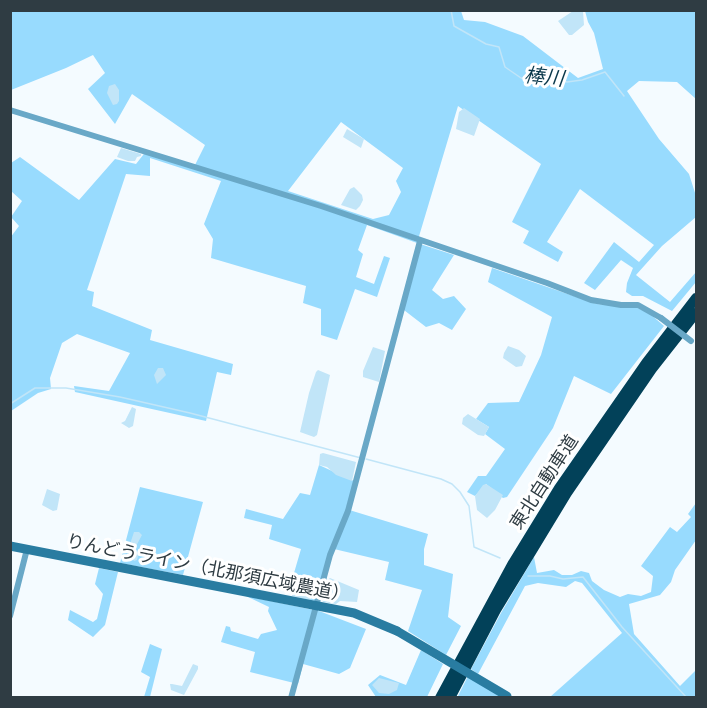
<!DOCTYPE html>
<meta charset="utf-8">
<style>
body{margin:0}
#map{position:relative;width:707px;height:708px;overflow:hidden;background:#f4fbff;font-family:"Exo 2",sans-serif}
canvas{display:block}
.frame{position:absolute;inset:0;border:12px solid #2f3c43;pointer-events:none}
</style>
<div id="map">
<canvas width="707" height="708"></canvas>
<div class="frame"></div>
</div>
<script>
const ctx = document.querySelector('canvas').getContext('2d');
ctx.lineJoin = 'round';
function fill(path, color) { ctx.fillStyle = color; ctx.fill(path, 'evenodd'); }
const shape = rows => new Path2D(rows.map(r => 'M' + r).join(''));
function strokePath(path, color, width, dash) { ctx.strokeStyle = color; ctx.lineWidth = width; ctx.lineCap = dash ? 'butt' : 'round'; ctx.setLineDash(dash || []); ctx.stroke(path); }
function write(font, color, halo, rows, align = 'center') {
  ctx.font = font + ' "Exo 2","Noto Sans JP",sans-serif'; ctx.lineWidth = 6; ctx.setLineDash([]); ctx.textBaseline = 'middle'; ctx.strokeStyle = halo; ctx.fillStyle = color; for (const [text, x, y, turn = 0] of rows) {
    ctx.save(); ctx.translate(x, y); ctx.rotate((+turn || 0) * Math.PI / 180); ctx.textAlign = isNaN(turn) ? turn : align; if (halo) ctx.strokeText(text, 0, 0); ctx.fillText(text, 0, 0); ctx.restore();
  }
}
const green = shape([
 [11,11,461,11,464,20,485,22,523,36,578,78,603,69,594,33,588,22,585,11,696,11,696,99,677,82,639,81,627,91,659,139,689,174,696,196,696,217,662,246,636,275,670,302,696,272,696,282,672,311,643,296,632,296,626,292,627,283,633,268,621,260,595,290,584,283,614,242,639,262,654,245,580,189,547,242,563,252,558,262,523,243,529,231,512,222,541,164,458,106,417,243,454,255,432,290,443,299,454,296,466,309,452,330,439,323,426,327,400,307,417,243,367,225,358,250,363,254,356,277,374,284,384,256,390,258,377,297,355,289,337,340,321,335,321,309,303,303,306,286,211,258,213,239,204,224,221,181,150,158,150,176,126,174,87,290,94,292,92,306,152,330,150,340,233,364,231,375,217,372,206,421,75,392,74,386,109,391,130,353,77,334,62,343,50,378,51,389,38,393,11,411,10,238,19,226,11,217,22,201,11,191,11,163,20,157,79,200,115,159,136,164,147,150,195,165,205,145,132,94,115,124,88,89,105,73,93,55,66,68,11,90],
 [341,122,403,168,396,181,401,192,389,215,373,219,288,191],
 [492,268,597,304,636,307,649,313,664,326,611,394,574,376,553,428,507,497,503,498,486,484,475,496,467,492,478,476,486,476,505,449,485,434,489,427,476,419,488,403,519,402,541,355,552,317,488,282],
 [319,465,354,481,346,509,428,534,424,549,424,565,453,574,448,617,461,626,446,655,408,631,422,590,385,580,389,562,334,549,319,602,310,600,314,584,312,581,294,573,301,549,269,539,272,525,244,518,246,509,283,519,300,493,310,495],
 [140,487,203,502,183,575,120,563],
 [696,493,696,540,675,570,671,582,660,595,629,604,634,634,680,686,696,670,696,697,550,697,622,633,582,583,575,581,566,587,538,583,525,586,478,674,471,669,501,613,534,557,537,573,554,570,562,575,572,575,581,571,589,573,592,581,604,590,620,597,628,594,641,596,651,592,653,576,641,566,670,527,677,532,691,517,688,514,696,503],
 [99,568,118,572,105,625,93,637,68,620,70,610,93,622,97,619,103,594,95,584],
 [246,596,319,611,366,629,350,668,339,674,303,664,298,684,250,672,255,652,221,642,226,626,230,627,231,631,258,639,261,634,277,630,268,611,269,607],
 [150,644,162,649,150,697,144,697,150,677,141,672],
 [421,650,443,664,427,697,376,697,368,685,380,675,406,685],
 [468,676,503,698,457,698]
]);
const water = shape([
 [583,11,584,25,572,35,569,35,558,21,573,11],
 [115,84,119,90,119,101,117,104,113,105,107,93,109,86],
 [464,108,480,119,474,136,456,129,459,112],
 [347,129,364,139,361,148,343,137],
 [121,148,141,154,141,156,137,157,135,161,128,161,117,157],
 [354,187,362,195,363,200,360,206,356,210,341,205,350,189],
 [508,346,519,350,526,356,522,366,516,367,503,358,504,353],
 [373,347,385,351,379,382,363,377,363,371],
 [158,368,163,368,166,375,157,384,154,375],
 [318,370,330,375,317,435,314,437,300,432,309,393,316,372],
 [132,407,136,409,133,426,129,428,121,423,125,421],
 [468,414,489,427,484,436,478,435,462,424,463,418],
 [323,453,356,462,352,481,336,475,327,467,319,465,320,454],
 [486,484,503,495,495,510,487,518,477,510,475,496,483,485],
 [47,489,60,494,57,510,53,511,42,505],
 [134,532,139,532,142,535,135,548,138,556,137,560,134,561,130,555,125,559],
 [300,576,311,580,314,584,310,600,292,596,294,582],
 [330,578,359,590,357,602,340,601,336,604,323,602,321,597,325,582],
 [193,664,198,666,198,669,184,695,171,690,170,684,172,684,182,686],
 [379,678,399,683,397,690,389,694,379,693,372,685]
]);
const stream = shape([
 [451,10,454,26,486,44,499,47,505,67,521,78,527,80,548,76,567,82,582,80,605,72,624,96],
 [10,404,35,388,66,388,120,397,190,413,361,458],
 [366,459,441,479,452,484,460,492,469,506,474,547,500,558],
 [528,576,550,576,563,579,583,577,622,627,687,698]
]);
const street = shape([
 [10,110,321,206,547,283,591,300,621,305,638,305,661,318],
 [10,616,27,549],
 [291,698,330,555,348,511,420,241]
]);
const secondary = shape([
 [10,546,354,613,397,631]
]);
const highway = shape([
 [440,698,513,563,559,488,646,363,696,298],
 [450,698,496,610,567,493,652,369,696,313]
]);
const streetBridge = shape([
 [661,318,691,341]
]);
const secondaryBridge = shape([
 [397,631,507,696]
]);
const streetNames = [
 ["東北自動車道",544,482,-57],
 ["りんどうライン（北那須広域農道）",208,568,11]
];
const waterNames = [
 ["棒川",544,77,6]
];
fill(green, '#98dbfe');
fill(water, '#c1e5f8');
strokePath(stream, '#c1e5f8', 1.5);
strokePath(street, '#69a8c7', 6);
strokePath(secondary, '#297ca1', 9);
strokePath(highway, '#024159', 10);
strokePath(streetBridge, '#69a8c7', 6);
strokePath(secondaryBridge, '#297ca1', 9);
write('18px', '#2f3c43', '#fff', streetNames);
write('italic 20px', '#0a384b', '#fff', waterNames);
</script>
